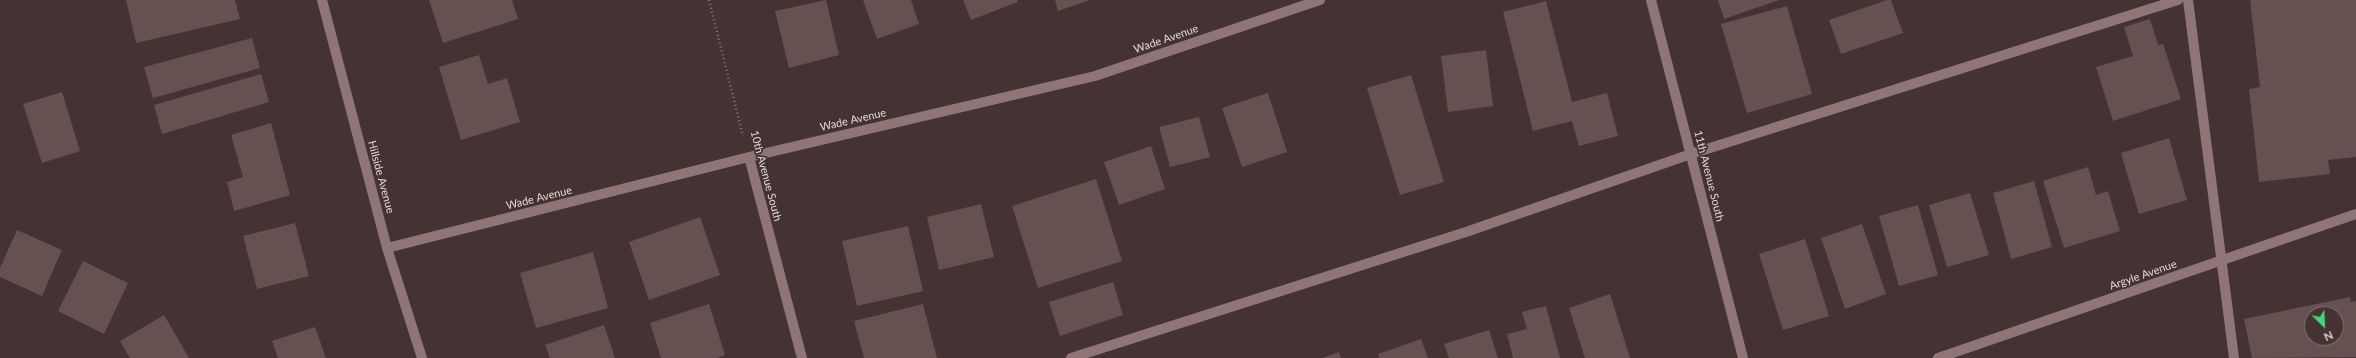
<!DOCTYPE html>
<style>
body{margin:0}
#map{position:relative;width:2356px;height:358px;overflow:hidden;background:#453232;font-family:Lato,sans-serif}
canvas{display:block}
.north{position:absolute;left:2304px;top:306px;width:40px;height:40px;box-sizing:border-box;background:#453232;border:1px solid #847473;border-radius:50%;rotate:156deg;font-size:11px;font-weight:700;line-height:16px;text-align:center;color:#e3d6d5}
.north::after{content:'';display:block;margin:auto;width:14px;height:18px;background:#43d77b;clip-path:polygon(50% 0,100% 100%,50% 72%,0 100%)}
</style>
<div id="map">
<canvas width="2356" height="358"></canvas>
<div class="north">N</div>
</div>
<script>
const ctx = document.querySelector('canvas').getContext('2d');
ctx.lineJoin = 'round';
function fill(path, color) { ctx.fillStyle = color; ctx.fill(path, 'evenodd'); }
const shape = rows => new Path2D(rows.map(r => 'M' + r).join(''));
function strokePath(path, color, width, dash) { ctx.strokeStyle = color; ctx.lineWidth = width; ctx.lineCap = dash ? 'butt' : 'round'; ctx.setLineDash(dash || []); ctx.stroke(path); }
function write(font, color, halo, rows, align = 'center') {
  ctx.font = font + ' Lato,sans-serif'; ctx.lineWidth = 3.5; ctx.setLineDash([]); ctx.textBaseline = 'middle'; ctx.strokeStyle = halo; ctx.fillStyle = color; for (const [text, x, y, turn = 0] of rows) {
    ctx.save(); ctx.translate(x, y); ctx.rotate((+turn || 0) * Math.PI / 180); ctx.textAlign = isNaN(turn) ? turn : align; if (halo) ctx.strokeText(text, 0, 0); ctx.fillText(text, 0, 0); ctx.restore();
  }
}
const building = shape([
 [126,0,235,0,240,19,136,43],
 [429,0,512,0,518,19,443,43],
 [826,0,839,55,789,68,775,11],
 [863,0,911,0,919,24,877,39],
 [963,0,1017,0,1018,2,971,20],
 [1055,0,1090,0,1058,11],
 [1718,0,1779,0,1724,19],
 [1887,0,1891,0,1903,33,1841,54,1829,20],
 [2250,0,2356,0,2356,157,2328,160,2330,174,2259,182,2249,89,2260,87],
 [1546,1,1572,102,1607,93,1618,136,1579,146,1572,121,1533,131,1503,12],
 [1787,6,1812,94,1747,113,1721,24],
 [2150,19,2158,45,2163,44,2181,99,2113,121,2096,67,2133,56,2124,27],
 [252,38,260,68,153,98,144,67],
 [1486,50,1493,106,1448,112,1441,56],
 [479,55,488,84,507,78,520,122,461,140,439,67],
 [261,74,269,102,162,134,154,105],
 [1411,75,1444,182,1400,195,1367,88],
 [62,92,80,151,42,163,23,104],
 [1268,93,1287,152,1242,167,1222,108],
 [1199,117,1210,157,1170,167,1159,127],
 [271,123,290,195,234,211,227,182,243,177,231,135],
 [2169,138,2187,200,2139,214,2121,153],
 [1151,146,1165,189,1119,205,1104,162],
 [2088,167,2096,195,2108,191,2120,231,2064,248,2043,181],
 [1096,179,1122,261,1038,288,1012,206],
 [2034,181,2052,247,2011,259,1993,193],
 [1970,193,1989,255,1947,267,1929,205],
 [981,204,994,257,939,270,927,217],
 [1918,205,1938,275,1899,286,1879,216],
 [700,217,720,275,649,300,629,242],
 [295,223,309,276,257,289,243,236],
 [1862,224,1886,294,1845,309,1821,238],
 [908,226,923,291,857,306,842,241],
 [17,230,62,250,42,296,0,277,0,268],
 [1805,239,1829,316,1783,330,1759,254],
 [593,252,608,308,536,328,520,273],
 [83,261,128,283,104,334,58,311],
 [1113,282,1123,315,1060,336,1049,302],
 [1610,294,1630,358,1585,358,1569,308],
 [2350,297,2351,302,2356,301,2356,357,2252,358,2244,319],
 [2312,314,2336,314,2336,338,2312,338],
 [709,304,725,355,717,358,661,358,650,323],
 [923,304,937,358,864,358,854,321],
 [1546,306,1560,358,1513,358,1507,334,1527,329,1522,312],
 [164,315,189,358,130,358,120,341],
 [604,325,615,358,550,358,545,345],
 [315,327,326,358,278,358,272,341],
 [1489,330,1498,358,1449,358,1444,344],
 [1421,339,1428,358,1379,358,1378,354],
 [1339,352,1341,358,1322,358]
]);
const path = shape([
 [709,0,743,136]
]);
const minor = shape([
 [322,0,387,248,422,358],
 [1651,0,1743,358],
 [2188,0,2234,358],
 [749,157,802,358],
 [387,248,749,157,1095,76,1320,0],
 [1071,358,1466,232,1691,154,2178,0],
 [1938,358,2356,214]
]);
const streetNames = [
 ["Wade Avenue",1166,39,-19],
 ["Wade Avenue",853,120,-13],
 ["10th Avenue South",766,176,75],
 ["11th Avenue South",1709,176,76],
 ["Hillside Avenue",381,177,75],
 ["Wade Avenue",539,198,-14],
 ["Argyle Avenue",2143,275,-19]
];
fill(building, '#665150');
strokePath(path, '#857574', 2.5, [1, 3]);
strokePath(minor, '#8f7575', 10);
write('11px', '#e3d6d5', '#453232', streetNames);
</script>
